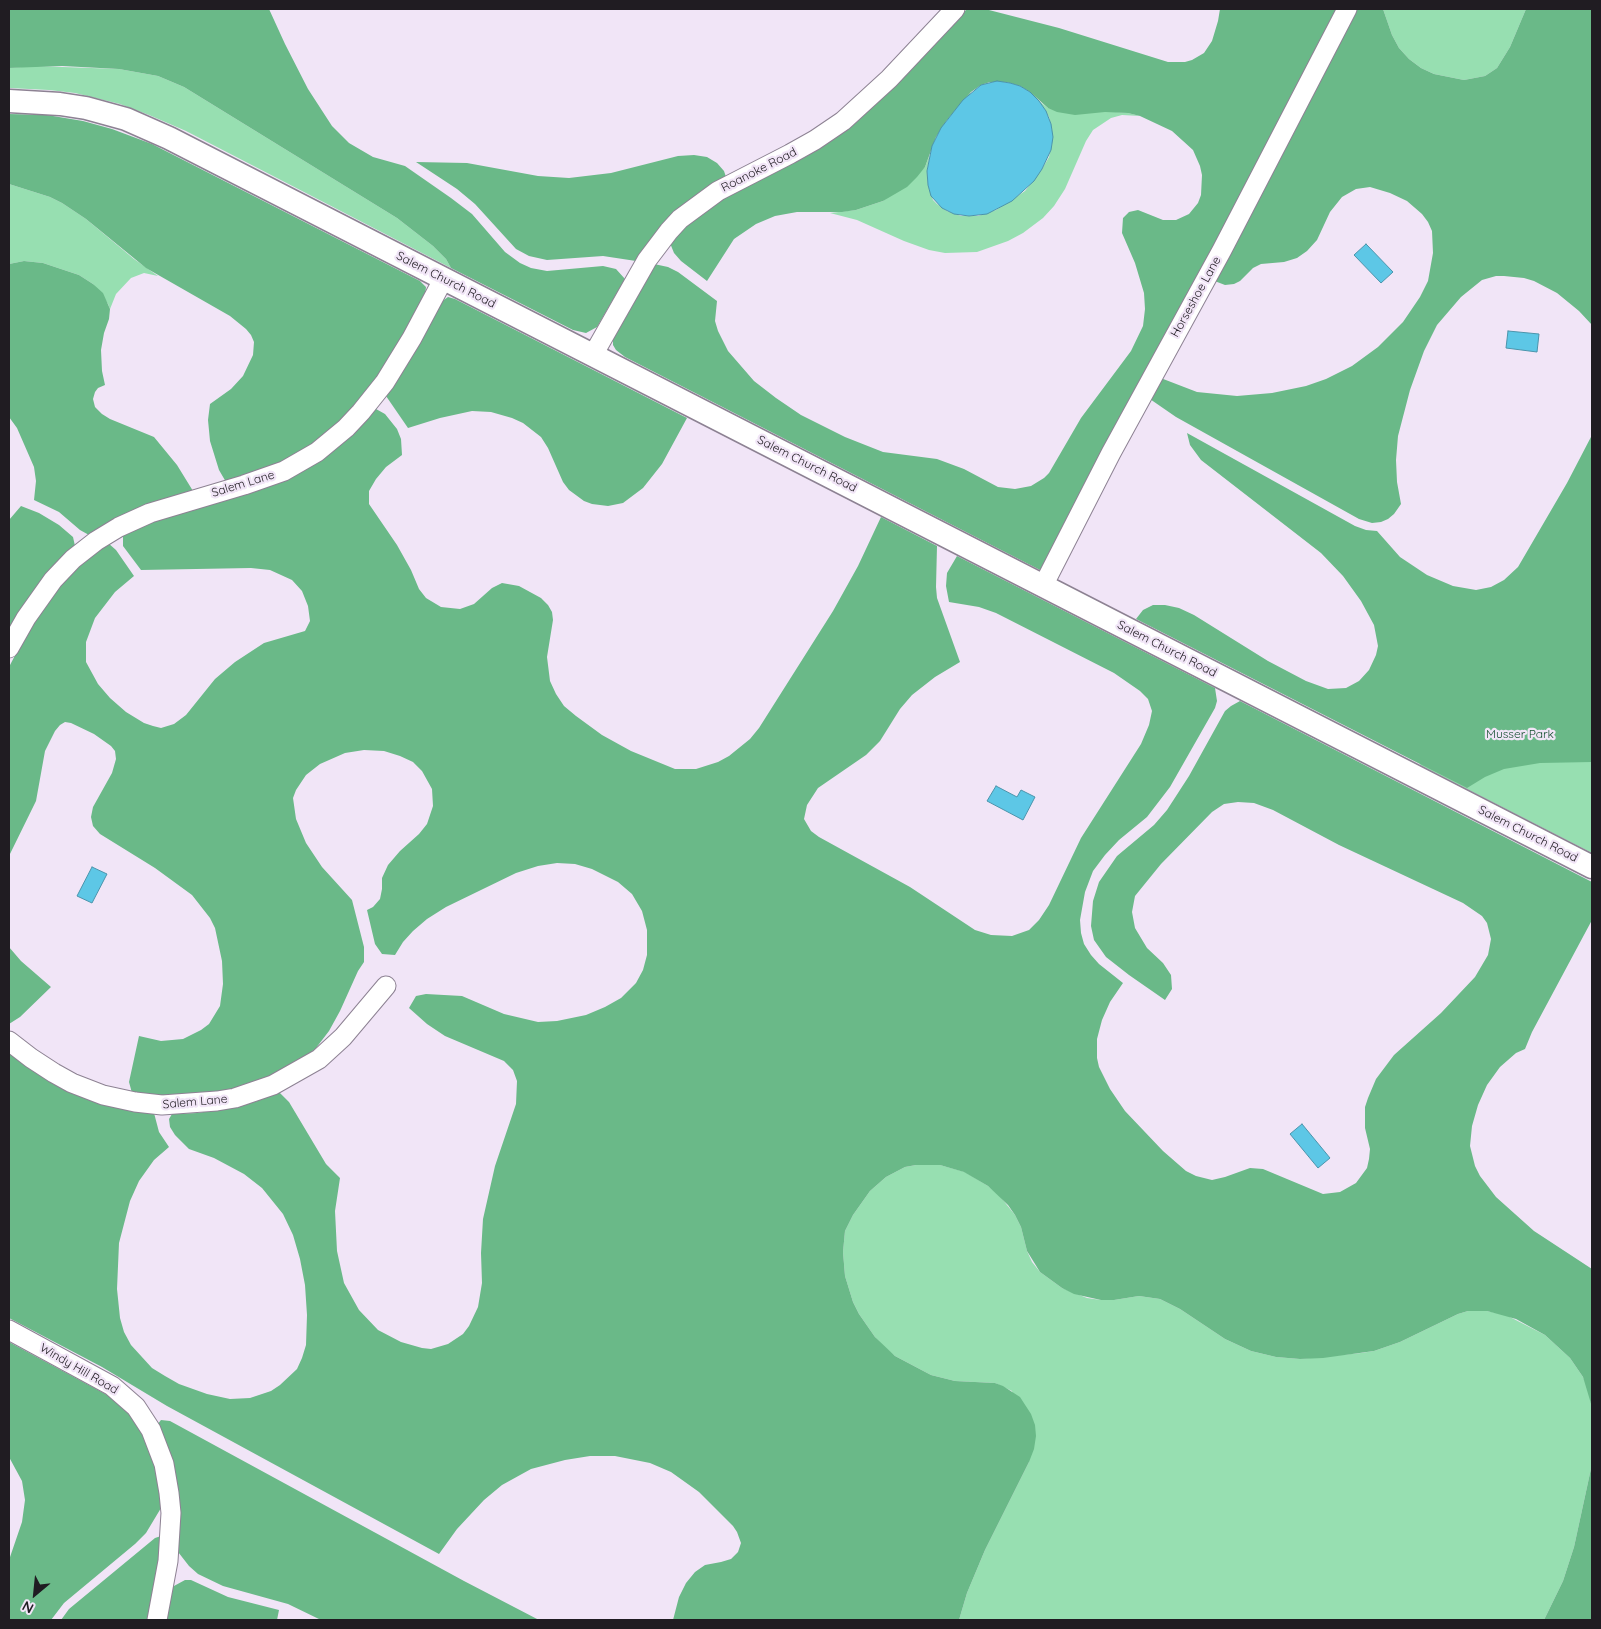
<!DOCTYPE html>
<style>
body{margin:0}
#map{position:relative;width:1601px;height:1629px;overflow:hidden;background:#f1e5f7;font-family:Quicksand,sans-serif}
canvas{display:block}
.frame{position:absolute;inset:0;border:10px solid #201c22;pointer-events:none}
.north{position:absolute;left:10px;top:1569px;width:50px;height:50px;-webkit-text-stroke:4px #f1e5f7;paint-order:stroke;rotate:208deg;font-size:14px;font-weight:700;line-height:20px;text-align:center;color:#201c22}
.north::after{content:'';display:block;margin:auto;width:18px;height:22px;background:#201c22;clip-path:polygon(50% 0,100% 100%,50% 72%,0 100%)}
</style>
<div id="map">
<canvas width="1601" height="1629"></canvas>
<div class="frame"></div>
<div class="north">N</div>
</div>
<script>
const ctx = document.querySelector('canvas').getContext('2d');
ctx.lineJoin = 'round';
function fill(path, color) { ctx.fillStyle = color; ctx.fill(path, 'evenodd'); }
const shape = rows => new Path2D(rows.map(r => 'M' + r).join(''));
function strokePath(path, color, width, dash) { ctx.strokeStyle = color; ctx.lineWidth = width; ctx.lineCap = dash ? 'butt' : 'round'; ctx.setLineDash(dash || []); ctx.stroke(path); }
function write(font, color, halo, rows, align = 'center') {
  ctx.font = font + ' Quicksand,sans-serif'; ctx.lineWidth = 4.5; ctx.setLineDash([]); ctx.textBaseline = 'middle'; ctx.strokeStyle = halo; ctx.fillStyle = color; for (const [text, x, y, turn = 0] of rows) {
    ctx.save(); ctx.translate(x, y); ctx.rotate((+turn || 0) * Math.PI / 180); ctx.textAlign = isNaN(turn) ? turn : align; if (halo) ctx.strokeText(text, 0, 0); ctx.fillText(text, 0, 0); ctx.restore();
  }
}
const green = shape([
 [1383,9,1526,9,1510,47,1497,68,1485,76,1464,80,1434,74,1421,68,1409,59,1399,48,1392,35],
 [35,66,119,69,158,76,184,87,397,218,433,246,446,259,451,268,186,131,149,115,120,104,75,93,49,90,9,88,9,68],
 [1039,101,1048,108,1116,112,1128,113,1140,116,1122,115,1111,118,1093,130,1086,141,1065,189,1054,206,1043,218,1023,233,1008,241,977,252,945,253,929,250,904,241,857,220,830,213,856,210,883,201,925,167,930,154,927,171,928,185,933,200,937,204,947,211,961,216,978,216,996,210,1025,191,1042,169,1049,157,1052,143,1052,130,1049,117],
 [9,184,50,197,62,203,86,219,134,259,158,276,144,273,131,278,116,294,110,309,108,304,93,284,79,275,43,263,24,261,9,264],
 [1592,444,1592,853,1420,765],
 [927,1163,940,1165,965,1172,988,1186,999,1195,1015,1215,1021,1227,1027,1251,1032,1262,1040,1272,1062,1288,1087,1298,1101,1300,1114,1300,1139,1296,1160,1299,1180,1309,1225,1339,1251,1351,1276,1357,1300,1359,1361,1353,1374,1351,1400,1342,1458,1314,1468,1311,1487,1311,1506,1315,1545,1335,1570,1358,1583,1377,1588,1388,1592,1407,1592,1464,1574,1547,1563,1581,1544,1620,959,1620,967,1593,985,1550,1029,1462,1012,1391,995,1383,955,1381,931,1375,895,1356,884,1347,875,1337,859,1314,853,1302,845,1276,843,1252,845,1231,853,1215,870,1191,886,1177,905,1167]
]);
const forest = shape([
 [9,9,269,9,285,44,308,89,332,126,349,143,373,157,405,166,451,198,472,214,505,252,520,263,531,268,547,271,603,266,616,269,625,279,597,327,586,333,573,330,451,268,446,259,433,246,397,218,184,87,158,76,119,69,62,66,9,68],
 [967,9,985,9,1059,28,1168,62,1185,62,1192,60,1204,53,1212,41,1218,21,1220,9,1342,9,1050,562,1040,570,625,357,616,350,613,345,613,336,654,264,668,267,678,272,717,301,715,321,718,331,728,351,754,381,776,398,801,415,845,437,883,452,937,459,964,469,998,487,1015,489,1031,486,1044,478,1049,473,1081,418,1131,351,1143,326,1145,309,1144,293,1135,263,1122,233,1123,218,1129,212,1138,210,1163,220,1176,220,1189,214,1198,203,1201,195,1202,175,1200,166,1193,150,1172,131,1140,116,1128,113,1105,112,1075,115,1057,112,1048,108,1030,92,1020,86,1006,82,990,82,981,85,971,92,947,120,936,137,925,167,917,177,907,187,883,201,856,210,842,212,797,212,775,216,756,224,734,239,707,281,681,261,674,253,670,243,692,220,716,202,835,137,858,121,895,85],
 [1354,9,1383,9,1392,35,1399,48,1409,59,1421,68,1434,74,1464,80,1485,76,1497,68,1510,47,1526,9,1592,9,1592,325,1579,311,1557,293,1534,281,1524,278,1504,276,1496,276,1482,280,1461,297,1437,325,1424,351,1410,390,1398,436,1396,460,1397,482,1401,504,1394,514,1388,519,1381,522,1372,523,1359,519,1176,417,1147,397,1158,377,1197,392,1237,396,1272,393,1306,386,1326,379,1352,366,1378,347,1403,322,1420,297,1428,281,1433,253,1432,231,1428,222,1422,214,1407,201,1390,193,1370,187,1356,189,1342,197,1330,212,1317,240,1307,251,1297,258,1284,262,1261,264,1253,268,1240,281,1234,284,1225,285,1212,280],
 [9,114,47,115,83,121,112,129,152,144,420,281,426,287,425,296,384,368,355,407,322,437,291,458,270,468,226,482,219,470,210,441,208,420,210,404,231,389,243,376,253,355,254,342,251,335,246,329,230,316,146,268,86,219,62,203,50,197,9,184],
 [694,155,707,157,717,163,724,171,726,177,701,191,674,213,657,232,636,261,603,256,547,260,529,256,516,249,475,204,457,189,416,162,467,163,538,176,569,178,611,173,678,156],
 [24,261,43,263,79,275,93,284,103,293,110,309,109,319,104,333,101,350,102,371,105,385,98,388,95,392,93,399,95,407,102,414,110,419,154,437,177,465,193,491,89,535,80,530,59,512,34,500,36,481,34,467,17,428,9,417,9,264],
 [448,297,455,299,687,418,662,464,643,488,623,503,608,506,592,504,584,501,569,490,563,482,548,448,541,437,523,423,512,418,491,412,472,411,440,418,408,428,386,396,441,302],
 [376,409,385,414,397,429,401,439,402,455,386,467,376,479,369,491,369,504,397,545,411,570,419,589,426,598,441,607,460,609,474,604,492,588,502,583,519,586,541,598,548,605,552,612,553,620,547,657,550,681,556,694,564,706,576,716,602,735,631,751,675,769,696,769,718,762,729,756,750,739,759,728,833,611,858,566,881,517,937,546,936,587,937,598,960,662,935,677,912,695,900,709,880,741,866,755,818,788,807,805,804,819,811,831,819,837,910,887,975,930,991,935,1012,936,1029,930,1039,920,1049,905,1081,838,1141,744,1149,725,1152,711,1148,699,1140,691,1114,673,996,613,979,607,949,602,946,586,947,573,957,556,1215,688,1217,701,1215,708,1170,787,1147,817,1119,840,1105,855,1093,871,1085,892,1080,920,1081,933,1084,944,1091,955,1099,964,1123,983,1110,1002,1102,1020,1097,1039,1097,1058,1099,1067,1110,1089,1125,1111,1163,1151,1186,1171,1196,1176,1212,1180,1225,1177,1250,1168,1263,1169,1323,1194,1340,1192,1356,1183,1367,1168,1369,1159,1370,1149,1365,1128,1365,1107,1368,1098,1376,1079,1394,1055,1441,1013,1475,977,1488,955,1491,939,1487,923,1482,916,1463,903,1339,845,1273,810,1254,803,1238,802,1224,804,1212,812,1161,864,1135,896,1132,912,1135,928,1147,948,1163,963,1171,975,1172,989,1165,1000,1129,975,1106,957,1094,940,1091,926,1093,901,1099,882,1117,856,1154,825,1167,810,1189,776,1225,711,1231,706,1240,701,1592,882,1592,920,1532,1032,1525,1049,1516,1053,1500,1067,1487,1085,1478,1105,1472,1126,1470,1146,1475,1166,1480,1176,1496,1197,1534,1231,1592,1269,1592,1407,1583,1377,1570,1358,1545,1335,1516,1319,1487,1311,1468,1311,1458,1314,1400,1342,1374,1351,1323,1358,1300,1359,1276,1357,1251,1351,1225,1339,1180,1309,1160,1299,1139,1296,1114,1300,1101,1300,1074,1294,1062,1288,1040,1272,1027,1251,1021,1227,1015,1215,1008,1205,988,1186,964,1172,940,1165,916,1165,905,1167,886,1177,870,1191,853,1215,845,1231,843,1252,845,1276,853,1302,859,1314,875,1337,895,1356,931,1375,955,1381,995,1383,1003,1386,1020,1397,1031,1414,1035,1425,1036,1436,1034,1449,1029,1462,985,1550,967,1593,959,1620,673,1620,679,1597,686,1583,695,1572,705,1565,721,1562,731,1559,738,1552,741,1543,737,1532,733,1526,699,1492,671,1472,650,1463,615,1456,590,1456,565,1460,531,1469,502,1485,484,1500,457,1529,439,1554,167,1406,102,1367,9,1318,9,1131,10,1118,9,1052,154,1113,159,1132,169,1147,154,1160,139,1181,130,1201,119,1243,117,1289,120,1318,124,1332,131,1345,152,1368,165,1376,179,1384,207,1394,230,1399,250,1398,271,1391,280,1385,297,1369,302,1358,306,1345,307,1315,305,1285,300,1259,293,1235,283,1214,262,1188,244,1174,214,1158,189,1149,175,1135,170,1127,169,1119,172,1114,197,1113,228,1108,257,1101,279,1092,289,1102,326,1164,340,1178,335,1211,337,1251,344,1283,359,1310,378,1330,401,1342,422,1348,431,1349,448,1344,463,1334,469,1326,478,1307,482,1283,481,1253,483,1219,495,1166,516,1104,517,1081,513,1070,504,1061,445,1036,427,1024,409,1008,416,996,426,994,462,996,504,1014,538,1022,557,1021,586,1015,605,1007,621,998,636,983,643,970,647,955,647,930,642,911,632,894,618,882,592,869,575,864,557,863,538,866,516,873,446,907,427,919,413,931,403,942,395,955,382,954,375,944,367,910,373,907,380,899,382,889,382,878,388,865,400,851,419,834,427,824,433,806,432,789,422,771,413,762,400,756,384,751,364,750,345,753,320,764,306,775,296,790,293,798,296,819,306,843,322,867,352,900,364,947,364,962,358,971,340,1011,329,1031,316,1048,302,1060,278,1073,251,1084,225,1091,156,1096,132,1093,129,1082,139,1036,161,1041,183,1039,201,1030,209,1024,220,1006,223,984,222,961,215,928,210,918,192,895,155,868,100,834,93,826,91,817,93,807,112,773,116,759,115,751,111,746,94,734,71,723,65,722,60,725,55,731,45,751,36,801,9,856,9,667,23,640,53,593,79,565,108,543,116,550,134,576,115,592,95,618,86,642,86,662,98,684,110,698,126,712,144,723,153,726,161,728,174,724,186,715,215,679,235,662,264,643,305,631,310,621,308,606,302,591,292,580,270,570,251,568,141,570,123,546,123,534,352,434],
 [1187,433,1355,526,1366,530,1377,531,1400,557,1427,575,1453,586,1476,590,1491,587,1504,580,1518,567,1567,483,1592,435,1592,762,1540,763,1504,769,1485,777,1467,788,1136,619,1143,610,1153,605,1165,605,1179,608,1194,615,1268,661,1306,681,1328,689,1346,688,1359,681,1369,670,1376,655,1378,646,1374,625,1361,601,1343,576,1321,553,1201,460,1190,445],
 [21,506,39,513,59,525,73,537,75,546,46,574,34,590,9,632,9,520],
 [9,947,21,961,51,987,20,1017,9,1024],
 [9,1342,111,1397,138,1420,155,1455,164,1503,146,1533,135,1544,64,1603,51,1620,9,1620,9,1560,22,1522,25,1500,22,1481,9,1457],
 [161,1420,170,1421,464,1581,539,1620,321,1620,288,1604,223,1586,198,1574,189,1566,175,1548,157,1425],
 [1592,1464,1592,1620,1544,1620,1563,1581,1574,1547],
 [164,1535,150,1620,61,1620,69,1609,155,1538],
 [185,1580,191,1580,228,1597,279,1610,277,1620,162,1620,169,1592,174,1586]
]);
const water = shape([
 [997,81,1010,83,1020,86,1030,92,1039,101,1046,111,1051,124,1053,137,1051,150,1042,169,1034,181,1012,201,987,214,969,216,954,214,942,208,931,196,928,185,927,171,932,146,941,128,963,100,981,85,997,81],
 [1366,244,1393,272,1381,283,1354,255,1366,244],
 [1508,331,1539,334,1537,352,1506,348,1508,331],
 [996,786,1017,797,1021,790,1035,797,1023,820,987,801,996,786],
 [92,867,107,874,92,903,77,896,92,867],
 [1302,1124,1330,1158,1318,1168,1290,1134,1302,1124]
]);
const minor = shape([
 [593,355,647,260,669,231,680,219,718,191,790,154,815,140,843,121,889,79,955,9],
 [1043,586,1111,453,1222,250,1347,9],
 [9,648,26,618,53,580,73,559,96,541,119,527,150,513,244,485,284,471,317,452,346,428,361,412,385,382,412,338,444,278],
 [9,1041,31,1058,54,1073,72,1083,103,1095,135,1102,162,1105,217,1101,235,1098,273,1085,319,1059,343,1037,386,986],
 [9,1330,112,1386,136,1407,151,1430,164,1464,169,1493,171,1513,168,1561,157,1620]
]);
const tertiary = shape([
 [9,101,60,104,86,108,126,119,169,138,1592,867]
]);
const streetNames = [
 ["Roanoke Road",759,170,-27],
 ["Salem Church Road",446,280,27],
 ["Horseshoe Lane",1196,297,-61],
 ["Salem Church Road",807,464,27],
 ["Salem Lane",243,484,-17],
 ["Salem Church Road",1167,649,27],
 ["Salem Church Road",1528,834,27],
 ["Salem Lane",195,1102,-5],
 ["Windy Hill Road",79,1369,30]
];
const parkNames = [
 ["Musser Park",1520,734]
];
fill(green, '#97dfb1');
fill(forest, '#6ab988');
fill(water, '#5dc7e6');
strokePath(water, '#4b94ab', 1);
strokePath(minor, '#8d8293', 21);
strokePath(tertiary, '#8d8293', 25);
strokePath(minor, '#fff', 19);
strokePath(tertiary, '#fff', 22);
write('12px', '#201c22', '#f1e5f7', streetNames);
write('12px', '#155030', '#f1e5f7', parkNames);
</script>
